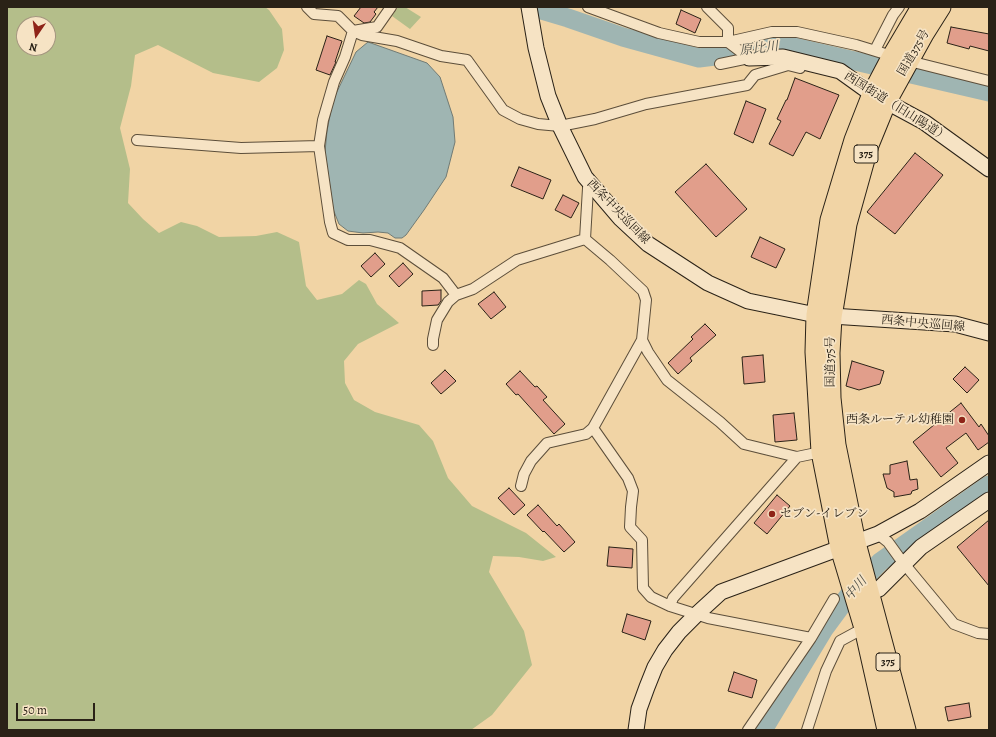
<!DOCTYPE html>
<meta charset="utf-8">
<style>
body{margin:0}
#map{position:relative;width:996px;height:737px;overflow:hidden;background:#f1d4a5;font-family:Alegreya,serif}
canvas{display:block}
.frame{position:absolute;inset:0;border:8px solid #2a2217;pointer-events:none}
.north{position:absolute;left:16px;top:16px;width:40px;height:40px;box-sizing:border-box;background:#f6e3c4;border:1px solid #a4967f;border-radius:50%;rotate:193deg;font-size:11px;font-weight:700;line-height:16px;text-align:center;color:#2a2217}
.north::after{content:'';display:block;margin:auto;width:14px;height:18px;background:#8f2418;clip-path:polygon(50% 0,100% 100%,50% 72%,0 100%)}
.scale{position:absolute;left:16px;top:703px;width:79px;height:18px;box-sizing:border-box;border:2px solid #2a2217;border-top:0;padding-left:5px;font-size:12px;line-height:14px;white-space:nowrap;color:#2a2217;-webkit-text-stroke:3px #f6e3c4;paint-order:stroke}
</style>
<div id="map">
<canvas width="996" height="737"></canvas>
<div class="frame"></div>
<div class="north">N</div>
<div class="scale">50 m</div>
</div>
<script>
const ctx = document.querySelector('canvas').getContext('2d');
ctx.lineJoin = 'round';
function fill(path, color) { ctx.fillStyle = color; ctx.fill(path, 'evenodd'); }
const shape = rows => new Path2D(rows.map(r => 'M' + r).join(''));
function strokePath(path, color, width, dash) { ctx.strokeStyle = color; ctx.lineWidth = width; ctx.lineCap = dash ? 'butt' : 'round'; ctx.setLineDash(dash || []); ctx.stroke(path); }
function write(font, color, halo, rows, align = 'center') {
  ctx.font = font + ' Alegreya,"Noto Serif JP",serif'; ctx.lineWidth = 3.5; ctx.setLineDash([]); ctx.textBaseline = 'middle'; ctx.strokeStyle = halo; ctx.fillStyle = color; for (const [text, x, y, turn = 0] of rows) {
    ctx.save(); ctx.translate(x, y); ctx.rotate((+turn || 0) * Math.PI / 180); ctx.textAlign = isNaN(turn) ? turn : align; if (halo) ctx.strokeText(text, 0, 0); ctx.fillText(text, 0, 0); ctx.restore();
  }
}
const green = shape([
 [7,7,265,7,269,10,282,29,284,50,277,68,259,82,213,73,158,45,135,55,131,86,120,128,130,169,128,203,143,219,159,233,181,222,197,226,219,237,256,236,277,232,299,242,306,286,317,300,342,294,359,280,366,284,377,304,399,323,358,344,344,361,345,383,354,400,375,412,419,425,433,441,448,478,472,506,526,533,556,557,543,561,519,557,493,556,489,572,524,631,532,665,492,715,471,730,7,730],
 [24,24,48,24,48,48,24,48],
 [398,7,405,7,421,17,410,29,392,16]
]);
const water = shape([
 [368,42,427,63,440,77,453,117,455,142,446,177,424,210,406,235,402,238,395,238,388,233,378,232,363,233,348,231,339,224,333,209,325,152,327,131,333,100,356,52,368,42]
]);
const river = shape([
 [531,7,568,18,623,37,699,58,723,55,751,47,790,46,989,92],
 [763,730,824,629,852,591,880,562,989,485]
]);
const building = shape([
 [361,7,378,7,374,12,376,14,370,22,364,23,354,16,361,7],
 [681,10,701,19,695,33,676,24,681,10],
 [951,27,989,34,989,51,970,46,969,49,947,43,951,27],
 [327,36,342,41,335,62,336,62,330,75,316,70,327,36],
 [795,78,839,95,820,139,806,132,793,156,769,144,781,121,777,119,786,100,787,100,795,78],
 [746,101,766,109,753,143,734,134,746,101],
 [915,153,943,175,895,234,867,212,915,153],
 [706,164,747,209,716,237,675,192,706,164],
 [519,167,551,180,543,199,511,186,519,167],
 [563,195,579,203,571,218,555,210,563,195],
 [760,237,785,249,776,268,751,257,760,237],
 [375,253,385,264,371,277,361,266,375,253],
 [403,263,413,274,399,287,389,276,403,263],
 [441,290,441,301,438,305,422,306,422,291,441,290],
 [494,292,506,307,491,319,478,304,494,292],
 [705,324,716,335,690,358,692,361,678,374,668,363,693,339,691,337,705,324],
 [763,355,765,382,744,384,742,357,763,355],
 [852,361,884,371,880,384,859,390,846,386,852,361],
 [965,367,979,380,967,393,953,379,965,367],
 [445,370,456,381,441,394,431,383,445,370],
 [520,371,535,387,537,386,547,397,543,400,565,424,554,434,518,394,516,395,506,384,520,371],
 [961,403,979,427,981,424,989,436,989,442,978,450,966,433,946,448,958,463,941,477,913,442,961,403],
 [794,413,797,440,775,442,773,415,794,413],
 [907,461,910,480,917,479,918,489,912,491,911,494,894,497,894,492,887,488,883,474,890,474,890,465,907,461],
 [509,488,525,505,514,515,498,498,509,488],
 [777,495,790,506,767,534,754,523,777,495],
 [538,505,557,526,559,524,575,542,564,552,544,531,543,532,527,515,538,505],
 [989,520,989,586,957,547,989,520],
 [609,547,633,549,632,568,607,566,609,547],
 [627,614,651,621,645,640,622,632,627,614],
 [734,672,757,680,752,698,728,691,734,672],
 [969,703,971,717,948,721,945,707,969,703]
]);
const street = shape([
 [307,7,314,14,338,16,353,31,362,35,397,41,441,56,467,60,503,110,520,119,538,124,560,126,595,119,646,104,747,85,755,75,788,65,800,68],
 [588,7,659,33,699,42,728,42,772,32,797,32,856,45,892,56],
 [707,7,728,28,728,42,749,58],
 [353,31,345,57,334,82,323,120,319,146,330,222,333,233,348,240,370,240,400,248,443,278,456,295,473,289,517,260,585,239],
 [353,31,377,27,391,7],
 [875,50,893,15,899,7],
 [909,61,989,81],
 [720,64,749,58],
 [137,140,241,148,319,146],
 [585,239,610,260,643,291,646,300,642,340,593,428,628,478,633,491,631,507,630,527,642,540,643,588,651,597,670,606,708,618,811,638],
 [585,239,588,188,590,183],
 [642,340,648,352,667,380,720,422,744,444,797,457,821,452],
 [433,345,433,339,437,320,448,302,456,295],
 [521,486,524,474,531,461,547,443,586,434,593,428],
 [878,534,888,542,901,560,954,624,978,633,989,634],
 [670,606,673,598,797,457],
 [748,730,811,638,834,599],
 [807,730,826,671,840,641,864,628]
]);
const secondary = shape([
 [529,7,536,48,548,96,560,126,585,177,620,218,648,244,708,283,748,301,816,315,955,324,989,333],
 [749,58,783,57,840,71,872,94,924,122,989,169],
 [870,593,879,589,921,547,989,500],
 [636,730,639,709,647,687,655,667,665,650,679,632,697,614,721,592,878,534,920,511,989,463]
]);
const highway = shape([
 [887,730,864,628,840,548,821,452,815,352,816,315,830,220,854,140,872,94,892,56,921,7],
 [906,730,856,543,836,445,831,398,830,353,832,317,847,224,869,145,887,101,924,34,941,7]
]);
const markers = [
 [962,420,4,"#8f2418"],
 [772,514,4,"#8f2418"]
];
const shields = [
 [866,154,24],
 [888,662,24]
];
const shieldNames = [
 ["375",866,154],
 ["375",888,662]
];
const streetNames = [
 ["国道375号",914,53,-60],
 ["西国街道（旧山陽道）",896,107,32],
 ["西条中央巡回線",618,212,46],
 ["西条中央巡回線",923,324,5],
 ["国道375号",831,362,-90]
];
const poiNames = [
 ["西条ルーテル幼稚園",954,420],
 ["セブン-イレブン",780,514,"left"]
];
const waterNames = [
 ["原比川",759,49,-7],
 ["中川",856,589,-49]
];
fill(green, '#b4be8a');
fill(water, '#9fb5b2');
strokePath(water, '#707a74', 1);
strokePath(river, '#9fb5b2', 19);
fill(building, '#e19e8b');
strokePath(building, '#2a2217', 1);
strokePath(street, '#5c4e3a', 12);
strokePath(secondary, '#2a2217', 17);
strokePath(highway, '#2a2217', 21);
strokePath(street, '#f6e3c4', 10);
strokePath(secondary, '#f6e3c4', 15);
strokePath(highway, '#f1d4a5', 19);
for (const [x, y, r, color] of markers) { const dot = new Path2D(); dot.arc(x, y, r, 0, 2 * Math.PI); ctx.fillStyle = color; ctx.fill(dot); strokePath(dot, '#f6e3c4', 1.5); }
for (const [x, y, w] of shields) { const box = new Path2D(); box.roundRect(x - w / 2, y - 9, w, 18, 3); ctx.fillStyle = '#f6e3c4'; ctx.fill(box); strokePath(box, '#2a2217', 1); }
write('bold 11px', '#2a2217', null, shieldNames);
write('12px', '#2a2217', '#f6e3c4', streetNames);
write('12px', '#2a2217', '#f6e3c4', poiNames, 'right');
write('italic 13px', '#4d4e46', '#f6e3c4', waterNames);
</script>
